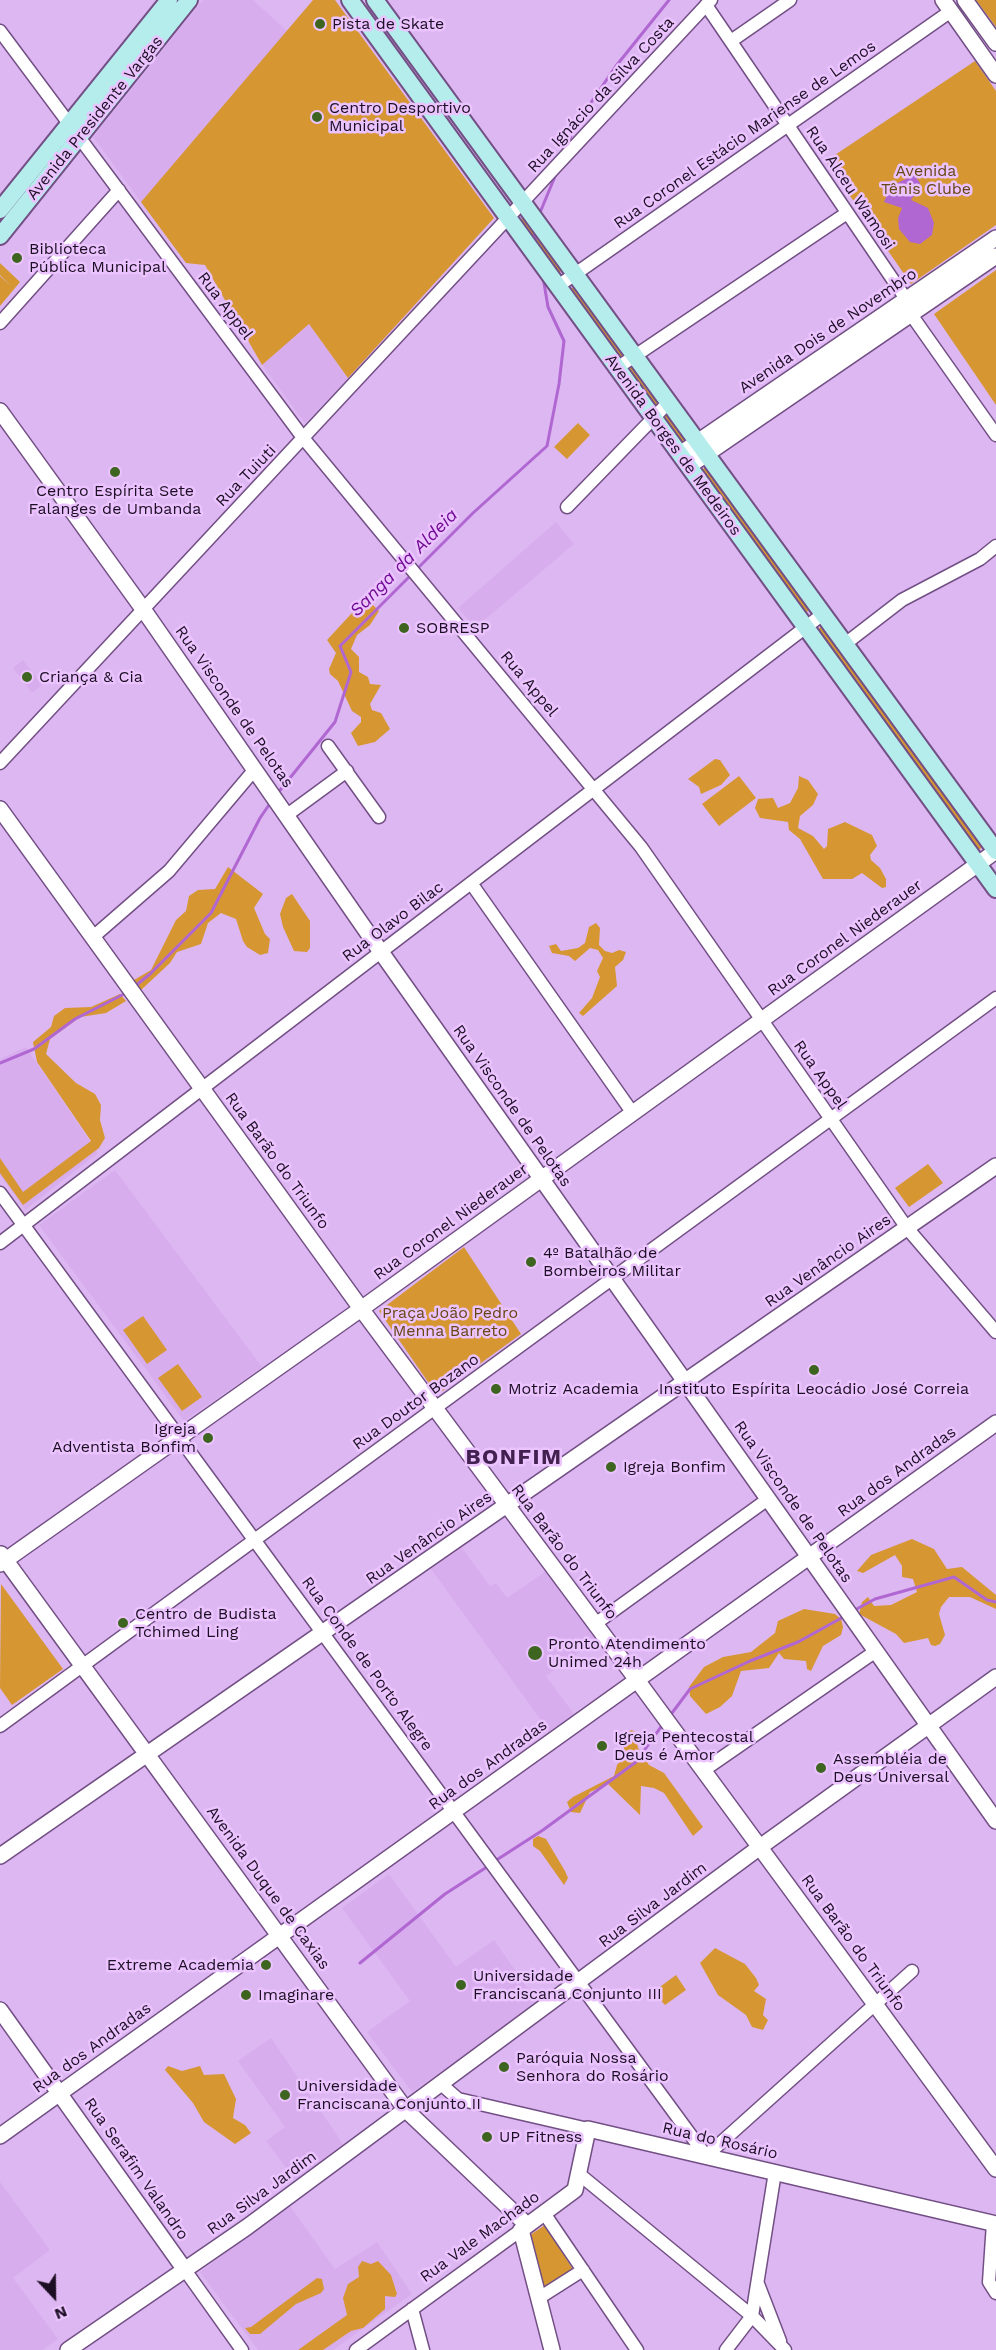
<!DOCTYPE html>
<meta charset="utf-8">
<style>
body{margin:0}
#map{position:relative;width:996px;height:2350px;overflow:hidden;background:#ddb7f1;font-family:"Work Sans",sans-serif}
canvas{display:block}
.north{position:absolute;left:24px;top:2266px;width:60px;height:60px;-webkit-text-stroke:4px #ebc3ff;paint-order:stroke;rotate:158deg;font-size:16px;font-weight:700;line-height:24px;text-align:center;color:#1c0e23}
.north::after{content:'';display:block;margin:auto;width:21px;height:27px;background:#1c0e23;clip-path:polygon(50% 0,100% 100%,50% 72%,0 100%)}
</style>
<div id="map">
<canvas width="996" height="2350"></canvas>
<div class="north">N</div>
</div>
<script>
const ctx = document.querySelector('canvas').getContext('2d');
ctx.lineJoin = 'round';
function fill(path, color) { ctx.fillStyle = color; ctx.fill(path, 'evenodd'); }
const shape = rows => new Path2D(rows.map(r => 'M' + r).join(''));
function strokePath(path, color, width, dash) { ctx.strokeStyle = color; ctx.lineWidth = width; ctx.lineCap = dash ? 'butt' : 'round'; ctx.setLineDash(dash || []); ctx.stroke(path); }
function write(font, color, halo, rows, align = 'center') {
  ctx.font = font + ' "Work Sans",sans-serif'; ctx.lineWidth = 5; ctx.setLineDash([]); ctx.textBaseline = 'middle'; ctx.strokeStyle = halo; ctx.fillStyle = color; for (const [text, x, y, turn = 0] of rows) {
    ctx.save(); ctx.translate(x, y); ctx.rotate((+turn || 0) * Math.PI / 180); ctx.textAlign = isNaN(turn) ? turn : align; if (halo) ctx.strokeText(text, 0, 0); ctx.fillText(text, 0, 0); ctx.restore();
  }
}
const built = shape([
 [203,0,253,0,287,31,141,202,93,137],
 [309,324,348,378,305,423,262,365],
 [556,522,574,544,475,628,458,608],
 [23,660,42,685,32,693,13,668],
 [26,1047,98,1153,25,1210,0,1175,0,1059],
 [115,1170,262,1367,184,1421,39,1225],
 [462,1548,490,1586,496,1583,507,1598,546,1571,597,1639,546,1676,576,1717,552,1735,431,1569],
 [389,1874,456,1967,494,1940,538,2003,412,2092,367,2032,410,2001,342,1908],
 [271,2038,343,2144,295,2180,266,2141,285,2127,238,2061],
 [0,2182,50,2250,13,2278,58,2339,42,2350,0,2350],
 [289,2205,335,2269,377,2242,412,2294,333,2350,258,2350,200,2272]
]);
const green = shape([
 [313,0,335,0,494,218,348,378,309,324,262,365,205,265,186,263,141,202],
 [976,0,996,0,996,27],
 [975,61,996,91,996,225,911,284,826,161],
 [524,217,562,270,560,272,558,273,519,222],
 [0,263,20,282,0,306,0,276,11,286,0,275],
 [996,270,996,405,934,314],
 [576,286,626,354,622,358,618,358,571,293,571,289],
 [633,364,661,403,657,407,653,406,628,369],
 [667,411,688,439,683,445,662,417],
 [578,423,590,435,567,459,554,447],
 [708,466,808,605,809,610,804,614,703,473,703,469],
 [368,600,379,611,370,625,357,635,351,649,359,657,359,672,368,677,370,684,381,685,370,704,372,710,381,713,390,729,375,742,358,746,351,733,361,722,361,717,352,711,338,681,330,674,329,669,336,653,327,640,351,614,359,611,358,605],
 [823,626,985,845,980,849,975,848,819,635,818,629],
 [715,759,720,760,730,775,721,785,701,794,699,787,688,779],
 [739,776,756,798,719,826,702,804],
 [799,776,808,780,818,794,813,805,800,816,798,828,813,836,824,849,827,846,828,829,845,822,872,835,877,846,870,855,871,860,880,868,886,879,886,887,882,888,862,873,852,879,823,879,800,839,789,830,788,822,760,818,755,808,758,799,773,798,778,808,790,803,798,788],
 [228,867,263,894,254,908,265,934,270,939,268,953,260,955,247,947,243,941,236,919,221,913,208,923,201,944,177,952,170,963,141,990,134,980,151,970,176,920,186,911,189,896,198,890,215,889],
 [292,894,310,921,310,948,307,952,294,951,283,927,280,914,286,898],
 [596,923,600,928,599,945,605,951,612,953,619,950,626,952,623,960,615,967,617,986,583,1016,579,1013,592,998,600,977,597,971,603,958,598,950,590,948,575,961,569,956,552,953,549,946,556,944,561,951,578,948,585,943,589,927],
 [120,994,126,1001,106,1013,80,1017,50,1039,46,1054,76,1083,95,1094,101,1105,100,1120,105,1138,99,1148,23,1205,0,1173,0,1158,23,1192,91,1141,37,1062,33,1042,51,1027,54,1016,65,1008,91,1007],
 [928,1164,943,1183,909,1207,895,1188],
 [464,1247,521,1334,437,1395,379,1311],
 [143,1316,167,1350,147,1364,123,1330],
 [178,1364,202,1397,182,1411,158,1378],
 [912,1539,934,1549,947,1569,962,1567,996,1595,996,1609,970,1597,949,1597,941,1607,939,1614,945,1635,940,1644,935,1646,931,1645,928,1638,904,1643,896,1634,859,1614,862,1602,868,1597,874,1606,891,1605,917,1592,913,1579,902,1577,902,1566,895,1555,863,1573,857,1571,871,1555],
 [1,1584,63,1669,12,1705,0,1688],
 [804,1609,835,1614,841,1619,843,1627,841,1635,823,1646,811,1671,807,1669,806,1661,784,1659,779,1653,769,1668,741,1671,732,1696,720,1707,706,1714,690,1696,689,1687,704,1667,723,1657,751,1652,775,1633,778,1621],
 [632,1730,635,1732,638,1748,649,1765,664,1773,703,1827,693,1836,664,1793,654,1788,641,1786,640,1815,608,1784,590,1792,580,1813,571,1812,567,1802,573,1797,614,1776,617,1765,622,1759,627,1732],
 [538,1836,546,1839,565,1871,568,1878,564,1885,540,1851,533,1846,533,1839],
 [715,1948,745,1964,756,1978,759,1985,754,1991,766,1999,763,2015,768,2020,763,2030,752,2027,746,2015,718,1995,700,1963],
 [676,1975,686,1990,665,2005,653,1992],
 [168,2066,182,2071,200,2066,204,2075,224,2074,236,2099,233,2118,245,2125,251,2133,235,2144,204,2122,193,2103,165,2070],
 [545,2225,574,2271,544,2291,530,2235],
 [362,2261,371,2264,378,2261,391,2275,397,2294,395,2297,385,2296,385,2309,363,2328,351,2331,323,2350,298,2350,347,2315,343,2298,348,2284,359,2277,358,2267],
 [317,2278,322,2279,324,2289,321,2293,296,2304,260,2334,250,2334,245,2328,251,2327]
]);
const water = shape([
 [914,175,920,183,919,189,911,200,928,208,934,223,932,235,920,244,910,242,899,229,898,218,902,208,884,202,891,186]
]);
const stream = shape([
 [566,148,575,126,616,66,669,0],
 [539,215,556,174],
 [534,230,536,244],
 [417,569,473,513,547,446,559,384,564,341,548,307,543,277],
 [277,794,335,722,351,672,340,646,412,574],
 [134,987,150,974,211,913,260,818,271,802],
 [0,1063,34,1049,75,1019,126,993],
 [853,1611,875,1599,954,1577,987,1600,996,1602],
 [669,1717,690,1689,750,1661,798,1642,845,1616],
 [495,1861,543,1830,636,1762,663,1724],
 [360,1963,445,1894,490,1865]
]);
const minor = shape([
 [706,5,906,299],
 [0,31,304,439,641,847,907,1228,996,1332],
 [731,41,790,0],
 [558,286,951,11],
 [910,313,996,435],
 [0,323,119,190],
 [617,368,847,213],
 [567,507,669,402],
 [845,644,902,600,980,559,996,546],
 [328,746,379,817],
 [0,763,711,0],
 [287,815,347,771],
 [471,883,632,1112],
 [93,937,169,871,255,769],
 [0,1193,706,2156,912,1971],
 [0,1243,823,614],
 [595,1624,768,1499],
 [0,1726,996,998],
 [704,1770,876,1651],
 [441,2084,458,2099,588,2129],
 [579,2174,752,2316,785,2350],
 [544,2213,637,2350],
 [993,2223,989,2282,996,2293],
 [185,2270,242,2350],
 [758,2284,780,2341],
 [539,2298,583,2270],
 [412,2309,423,2350],
 [356,2350,521,2230],
 [726,2350,752,2316,775,2172]
]);
const tertiary = shape([
 [943,0,996,75],
 [965,0,996,43],
 [0,411,143,609,381,952,996,1821],
 [680,454,996,238],
 [689,466,996,256],
 [0,809,365,1314,637,1680,996,2169],
 [1,1554,406,2110,527,2225],
 [0,1564,361,1309,996,851],
 [0,1856,996,1166],
 [0,2010,185,2270],
 [0,2136,996,1423],
 [68,2350,247,2227,760,1847,996,1677],
 [552,2350,521,2230,575,2190,588,2129,996,2224]
]);
const secondary = shape([
 [350,0,996,889],
 [375,0,996,851],
 [0,210,169,0],
 [0,236,189,0]
]);
const markers = [
 [320,24,6,"#3e6520"],
 [317,117,6,"#3e6520"],
 [17,258,6,"#3e6520"],
 [115,472,6,"#3e6520"],
 [404,628,6,"#3e6520"],
 [27,677,6,"#3e6520"],
 [531,1262,6,"#3e6520"],
 [814,1370,6,"#3e6520"],
 [496,1389,6,"#3e6520"],
 [208,1438,6,"#3e6520"],
 [611,1467,6,"#3e6520"],
 [123,1623,6,"#3e6520"],
 [535,1653,8,"#3e6520"],
 [602,1746,6,"#3e6520"],
 [821,1768,6,"#3e6520"],
 [266,1965,6,"#3e6520"],
 [461,1985,6,"#3e6520"],
 [246,1995,6,"#3e6520"],
 [504,2067,6,"#3e6520"],
 [285,2095,6,"#3e6520"],
 [487,2137,6,"#3e6520"]
];
const poiNames = [
 ["Pista de Skate",332,24],
 ["Centro Desportivo",329,108],
 ["Municipal",329,126],
 ["Biblioteca",29,249],
 ["Pública Municipal",29,267],
 ["Centro Espírita Sete",115,491,"center"],
 ["Falanges de Umbanda",115,509,"center"],
 ["SOBRESP",416,628],
 ["Criança & Cia",39,677],
 ["4º Batalhão de",543,1253],
 ["Bombeiros Militar",543,1271],
 ["Motriz Academia",508,1389],
 ["Instituto Espírita Leocádio José Correia",814,1389,"center"],
 ["Igreja",196,1429,"right"],
 ["Adventista Bonfim",196,1447,"right"],
 ["Igreja Bonfim",623,1467],
 ["Centro de Budista",135,1614],
 ["Tchimed Ling",135,1632],
 ["Pronto Atendimento",548,1644],
 ["Unimed 24h",548,1662],
 ["Igreja Pentecostal",614,1737],
 ["Deus é Amor",614,1755],
 ["Assembléia de",833,1759],
 ["Deus Universal",833,1777],
 ["Extreme Academia",254,1965,"right"],
 ["Universidade",473,1976],
 ["Franciscana Conjunto III",473,1994],
 ["Imaginare",258,1995],
 ["Paróquia Nossa",516,2058],
 ["Senhora do Rosário",516,2076],
 ["Universidade",297,2086],
 ["Franciscana Conjunto II",297,2104],
 ["UP Fitness",499,2137]
];
const streetNames = [
 ["Rua Ignácio da Silva Costa",601,95,-47],
 ["Avenida Presidente Vargas",95,118,-51],
 ["Rua Coronel Estácio Mariense de Lemos",745,135,-35],
 ["Rua Alceu Wamosi",850,188,56],
 ["Rua Appel",225,306,53],
 ["Avenida Dois de Novembro",828,331,-34],
 ["Avenida Borges de Medeiros",673,445,54],
 ["Rua Tuiuti",246,476,-46],
 ["Rua Appel",529,684,50],
 ["Rua Visconde de Pelotas",234,707,55],
 ["Rua Olavo Bilac",393,922,-37],
 ["Rua Coronel Niederauer",845,938,-36],
 ["Rua Appel",820,1075,55],
 ["Rua Visconde de Pelotas",512,1106,55],
 ["Rua Barão do Triunfo",277,1161,54],
 ["Rua Coronel Niederauer",451,1222,-36],
 ["Rua Venâncio Aires",828,1261,-35],
 ["Rua Doutor Bozano",416,1402,-36],
 ["Rua dos Andradas",897,1472,-36],
 ["Rua Visconde de Pelotas",793,1502,55],
 ["Rua Venâncio Aires",429,1538,-35],
 ["Rua Barão do Triunfo",564,1552,53],
 ["Rua Conde de Porto Alegre",367,1664,54],
 ["Rua dos Andradas",488,1765,-36],
 ["Avenida Duque de Caxias",268,1888,54],
 ["Rua Silva Jardim",653,1905,-37],
 ["Rua Barão do Triunfo",853,1943,54],
 ["Rua dos Andradas",92,2048,-36],
 ["Rua do Rosário",720,2141,13],
 ["Rua Serafim Valandro",136,2169,55],
 ["Rua Silva Jardim",262,2193,-36],
 ["Rua Vale Machado",480,2237,-36]
];
const parkNames = [
 ["Avenida",926,171],
 ["Tênis Clube",926,189],
 ["Praça João Pedro",450,1313],
 ["Menna Barreto",450,1331]
];
const waterNames = [
 ["Sanga da Aldeia",404,563,-45]
];
const districtNames = [
 ["BONFIM",514,1458]
];
fill(built, '#d8adee');
fill(green, '#d69733');
fill(water, '#b067d2');
strokePath(stream, '#b067d2', 3);
strokePath(minor, '#724f84', 15);
strokePath(tertiary, '#724f84', 18);
strokePath(secondary, '#724f84', 20);
strokePath(minor, '#fff', 12);
strokePath(tertiary, '#fff', 15);
strokePath(secondary, '#b5eded', 16);
for (const [x, y, r, color] of markers) { const dot = new Path2D(); dot.arc(x, y, r, 0, 2 * Math.PI); ctx.fillStyle = color; ctx.fill(dot); strokePath(dot, '#ebc3ff', 2); }
write('16px', '#1c0e23', '#ebc3ff', poiNames, 'left');
write('16px', '#1c0e23', '#ebc3ff', streetNames);
write('16px', '#684713', '#ebc3ff', parkNames);
write('italic 18px', '#720b95', '#ebc3ff', waterNames);
ctx.letterSpacing = '1.5px';
write('bold 22px', '#422151', '#ebc3ff', districtNames);
ctx.letterSpacing = '0px';
</script>
